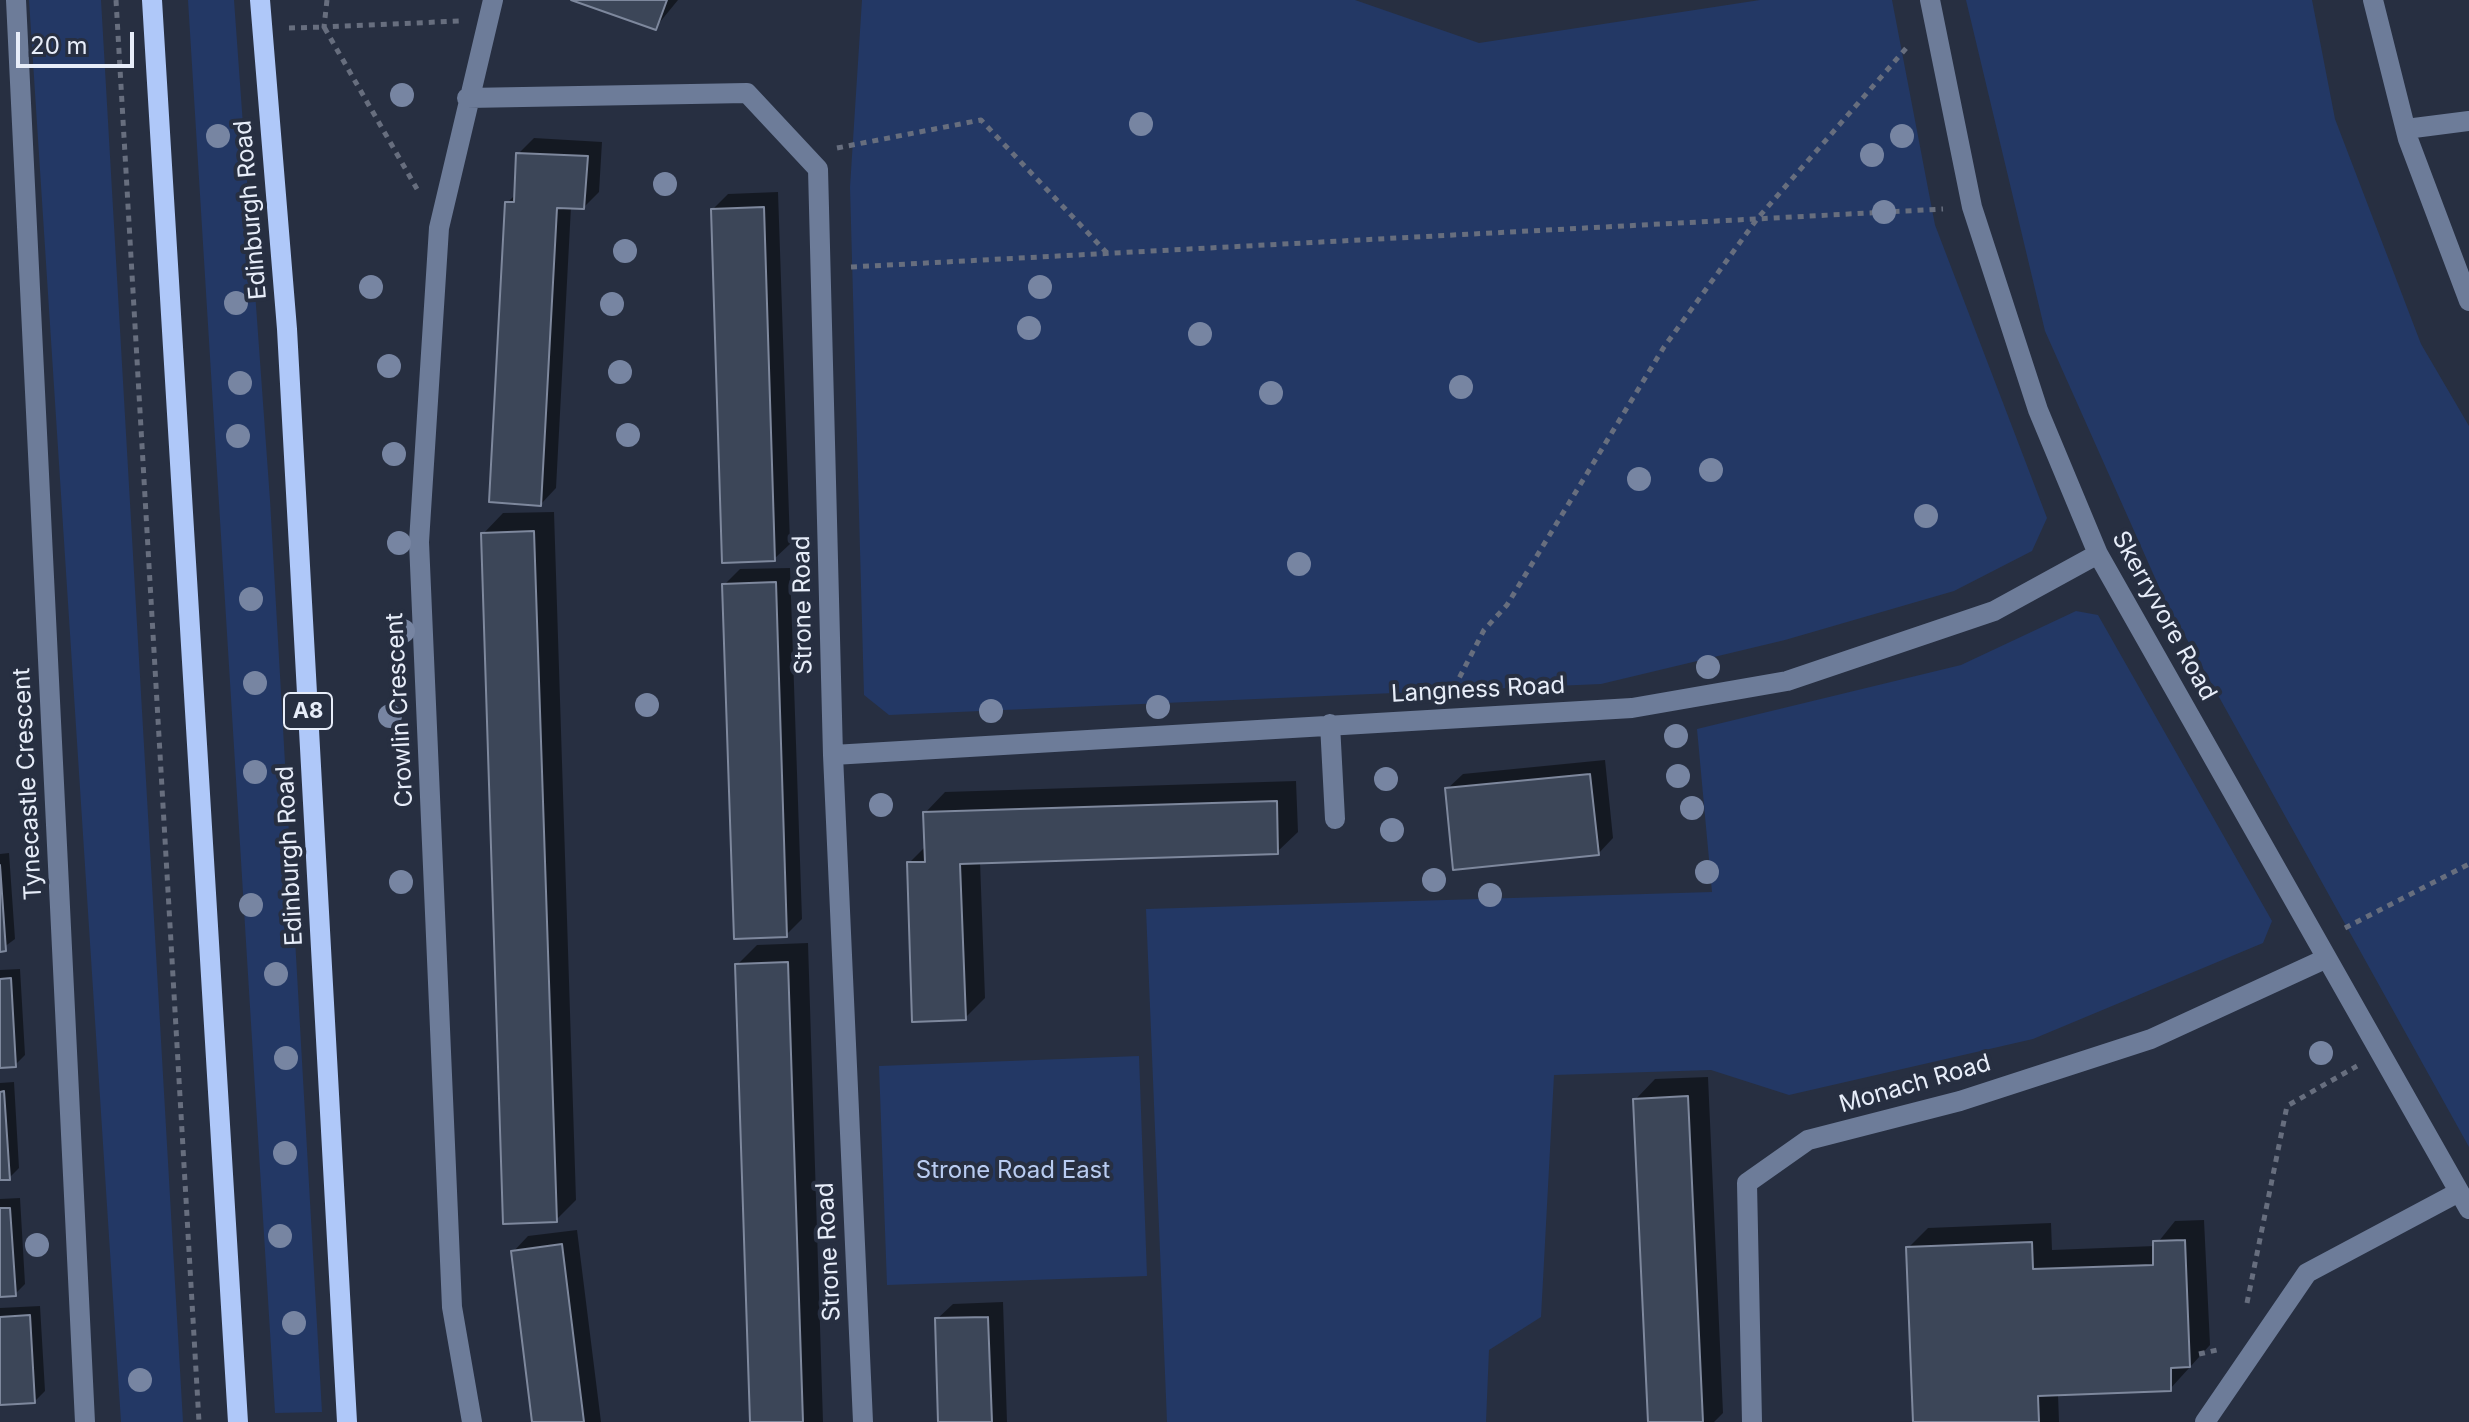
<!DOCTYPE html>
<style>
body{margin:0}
#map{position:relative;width:2469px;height:1422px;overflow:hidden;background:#272f41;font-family:Inter,sans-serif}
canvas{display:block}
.scale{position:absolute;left:16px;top:32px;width:118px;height:36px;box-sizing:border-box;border:4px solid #e7edf9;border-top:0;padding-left:10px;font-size:24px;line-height:28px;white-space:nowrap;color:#e7edf9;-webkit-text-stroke:6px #272f41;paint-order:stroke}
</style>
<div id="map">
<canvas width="2469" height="1422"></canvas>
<div class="scale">20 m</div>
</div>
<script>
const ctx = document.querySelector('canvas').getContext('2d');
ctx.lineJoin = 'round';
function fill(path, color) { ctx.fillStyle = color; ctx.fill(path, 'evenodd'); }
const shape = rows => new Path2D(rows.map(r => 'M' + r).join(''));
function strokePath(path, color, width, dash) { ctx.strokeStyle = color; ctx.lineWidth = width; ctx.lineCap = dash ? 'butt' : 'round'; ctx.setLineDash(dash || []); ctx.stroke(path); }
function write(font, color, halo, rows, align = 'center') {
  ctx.font = font + ' Inter,sans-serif'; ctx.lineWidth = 8; ctx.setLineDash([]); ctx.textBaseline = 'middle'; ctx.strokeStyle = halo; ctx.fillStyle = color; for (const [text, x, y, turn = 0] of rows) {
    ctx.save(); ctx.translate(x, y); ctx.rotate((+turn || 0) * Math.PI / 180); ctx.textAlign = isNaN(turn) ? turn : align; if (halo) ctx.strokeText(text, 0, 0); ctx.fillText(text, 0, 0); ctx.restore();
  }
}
const green = shape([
 [29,0,101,0,183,1422,121,1422],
 [188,0,234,0,270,500,322,1412,275,1413],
 [862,0,1355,0,1479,43,1760,0,1892,0,1935,225,2047,518,2032,551,1954,591,1785,640,1601,684,889,715,864,695,850,187],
 [1966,0,2312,0,2335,119,2421,344,2469,426,2469,1147,2164,598,2045,331],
 [2076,611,2098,615,2272,921,2263,943,2033,1039,1789,1095,1711,1070,1554,1075,1541,1317,1489,1350,1486,1422,1167,1422,1146,909,1712,892,1697,729,1961,665],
 [1139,1056,1147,1276,887,1285,879,1066]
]);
const shadow = shape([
 [577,0,678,0,655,28],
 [534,138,602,142,599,192,584,207,571,207,556,488,541,504,507,203,516,194,518,154],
 [778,192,790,544,774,559,713,209,728,194],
 [554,512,576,1200,556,1220,483,534,503,513],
 [790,568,802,919,786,935,724,585,740,569],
 [1605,760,1613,838,1598,854,1447,789,1463,774],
 [1296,781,1298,832,1277,852,980,861,985,998,965,1018,909,863,926,846,925,813,945,792],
 [9,853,15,939,0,950,0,854],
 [808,943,823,1422,752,1422,737,965,757,945],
 [20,969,25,1055,15,1065,0,1066,0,970],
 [1708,1077,1723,1413,1714,1422,1650,1422,1635,1100,1655,1079],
 [14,1082,19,1168,9,1178,0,1178,0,1083],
 [20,1198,25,1284,15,1294,0,1295,0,1199],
 [2204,1220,2210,1345,2170,1389,2058,1394,2059,1422,1915,1422,1908,1248,1928,1228,2051,1223,2052,1250,2155,1246,2175,1221],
 [577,1230,601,1422,534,1422,513,1252,528,1236],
 [1003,1302,1007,1422,940,1422,937,1319,953,1304],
 [40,1306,45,1391,35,1401,0,1403,0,1308]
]);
const building = shape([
 [571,0,667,0,656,30,571,0],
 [516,153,588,156,584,209,557,208,541,506,489,502,505,202,514,202,516,153],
 [764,207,775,561,722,563,711,209,764,207],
 [534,531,557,1222,503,1224,481,533,534,531],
 [776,582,787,937,734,939,722,584,776,582],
 [1590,774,1599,855,1453,870,1445,788,1590,774],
 [1277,801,1278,854,960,864,966,1020,912,1022,907,862,925,862,923,812,1277,801],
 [0,865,6,951,0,952,0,865],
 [788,962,803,1422,750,1422,735,964,788,962],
 [11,978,16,1067,0,1068,0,979,11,978],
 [4,1091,10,1180,0,1180,0,1092,4,1091],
 [1688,1096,1703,1422,1648,1422,1633,1099,1688,1096],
 [0,1208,10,1208,16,1296,0,1297,0,1208],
 [2185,1240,2190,1367,2171,1368,2171,1391,2038,1396,2039,1422,1913,1422,1906,1247,2032,1242,2033,1269,2153,1265,2153,1241,2185,1240],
 [562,1244,584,1422,532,1422,511,1251,562,1244],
 [30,1315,35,1403,0,1405,0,1317,30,1315],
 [988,1317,992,1422,938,1422,935,1318,988,1317]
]);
const path = shape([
 [116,0,199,1422],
 [327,0,324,27,460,21],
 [289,28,324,27,417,189],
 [837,148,981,120,1107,253],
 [851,267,1943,209],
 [1454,688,1484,630,1507,605,1664,347,1757,219,1909,45],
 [2345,928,2469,864],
 [2247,1303,2287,1106,2357,1066],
 [2199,1354,2217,1350]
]);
const minor = shape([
 [16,0,85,1422],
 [1930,0,1972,207,2038,410,2098,554,2469,1209],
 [2373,0,2408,139,2469,301],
 [467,98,747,93,818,169,833,755,863,1422],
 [2406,129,2469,121],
 [1330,724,1335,819],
 [833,755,1632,708,1787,681,1994,611,2098,554],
 [472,1422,452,1307,419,542,439,228,493,0],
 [1752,1422,1747,1183,1808,1140,1960,1101,2151,1039,2325,959],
 [2205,1422,2307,1273,2459,1192]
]);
const major = shape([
 [152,0,238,1422],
 [260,0,287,329,347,1422]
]);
const trees = [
 [402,95],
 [1141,124],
 [218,136],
 [1902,136],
 [1872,155],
 [665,184],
 [1884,212],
 [625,251],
 [371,287],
 [1040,287],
 [236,303],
 [612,304],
 [1029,328],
 [1200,334],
 [389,366],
 [620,372],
 [240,383],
 [1461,387],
 [1271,393],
 [628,435],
 [238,436],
 [394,454],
 [1711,470],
 [1639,479],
 [1926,516],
 [399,543],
 [1299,564],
 [251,599],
 [403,631],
 [1708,667],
 [255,683],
 [647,705],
 [1158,707],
 [991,711],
 [390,716],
 [1676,736],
 [255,772],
 [1678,776],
 [1386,779],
 [881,805],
 [1692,808],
 [1392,830],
 [1707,872],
 [1434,880],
 [401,882],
 [1490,895],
 [251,905],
 [276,974],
 [2321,1053],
 [286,1058],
 [285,1153],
 [280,1236],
 [37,1245],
 [294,1323],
 [140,1380]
];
const shields = [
 [308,711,48]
];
const shieldNames = [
 ["A8",308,711]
];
const streetNames = [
 ["Edinburgh Road",251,210,-95],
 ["Strone Road",803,605,-91],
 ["Skerryvore Road",2164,616,61],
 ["Langness Road",1478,690,-3],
 ["Crowlin Crescent",400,710,-93],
 ["Tynecastle Crescent",28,784,-93],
 ["Edinburgh Road",290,856,-93],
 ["Monach Road",1915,1084,-16],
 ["Strone Road",829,1252,-93]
];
const parkNames = [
 ["Strone Road East",1013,1171]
];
fill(green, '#233865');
fill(shadow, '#0007');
fill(building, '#3c4658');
strokePath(building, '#7e889d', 2);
strokePath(path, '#676e7e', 5, [6, 6]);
strokePath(minor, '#6d7c99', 20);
strokePath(major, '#afc8f9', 20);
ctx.fillStyle = '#7785a2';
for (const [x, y] of trees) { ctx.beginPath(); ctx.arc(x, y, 12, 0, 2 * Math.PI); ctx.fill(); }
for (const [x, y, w] of shields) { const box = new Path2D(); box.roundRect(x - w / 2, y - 18, w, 36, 6); ctx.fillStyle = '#272f41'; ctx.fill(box); strokePath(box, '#e7edf9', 2); }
write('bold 22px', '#e7edf9', null, shieldNames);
write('24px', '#e7edf9', '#272f41', streetNames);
write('24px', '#b9ccf1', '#272f41', parkNames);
</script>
